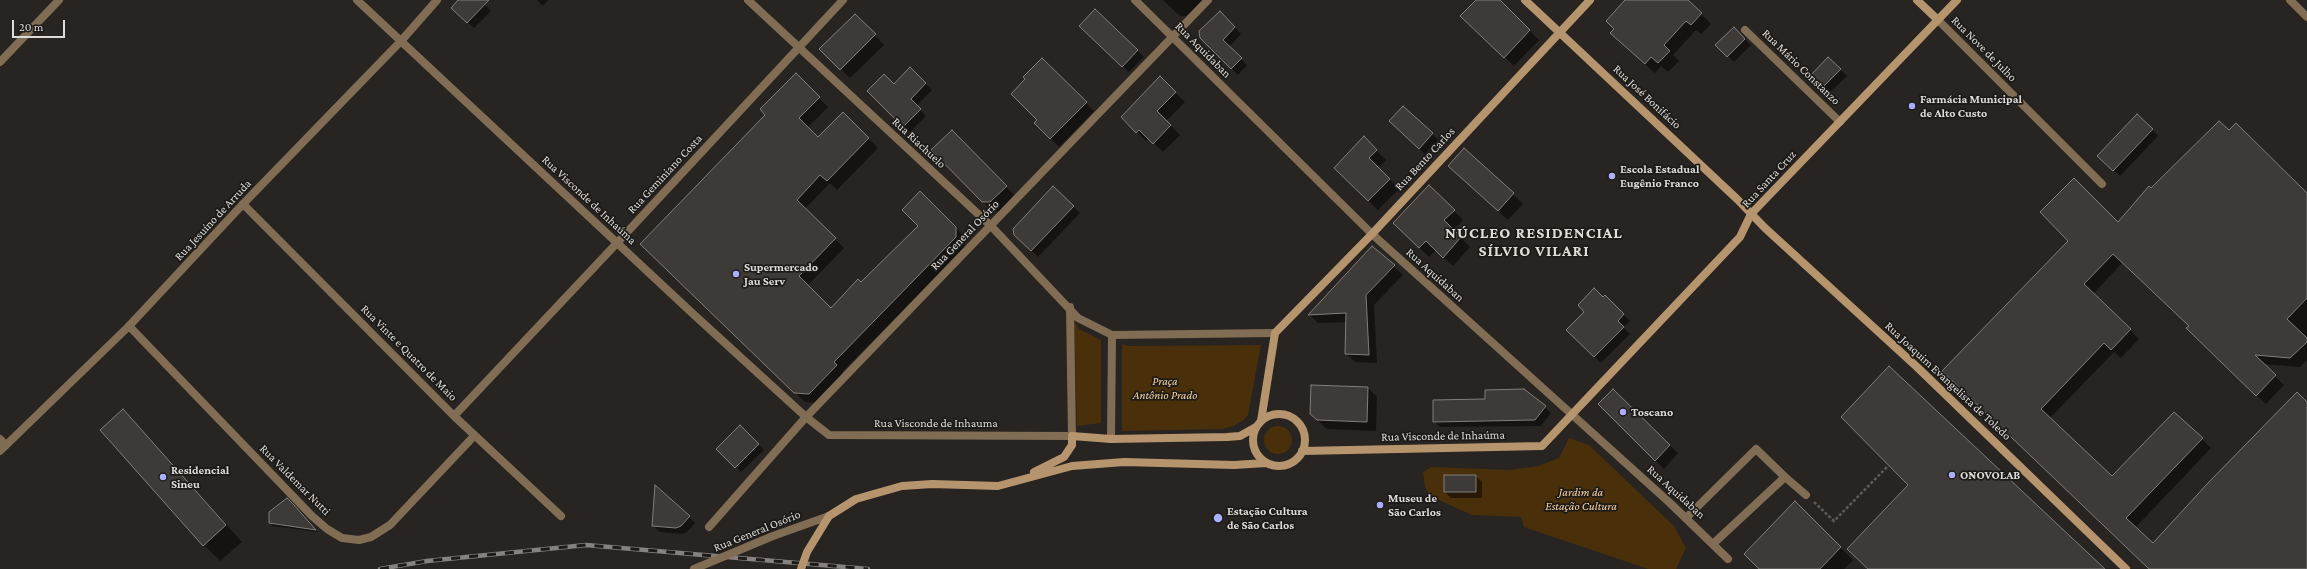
<!DOCTYPE html>
<meta charset="utf-8">
<style>
body{margin:0}
#map{position:relative;width:2307px;height:569px;overflow:hidden;background:#272421;font-family:"Crimson Pro",serif}
canvas{display:block}
.scale{position:absolute;left:12px;top:20px;width:53px;height:18px;box-sizing:border-box;border:2px solid #dddbd9;border-top:0;padding-left:5px;font-size:12px;line-height:14px;white-space:nowrap;color:#dddbd9;-webkit-text-stroke:3px #1d1b18;paint-order:stroke}
</style>
<div id="map">
<canvas width="2307" height="569"></canvas>
<div class="scale">20 m</div>
</div>
<script>
const ctx = document.querySelector('canvas').getContext('2d');
ctx.lineJoin = 'round';
function fill(path, color) { ctx.fillStyle = color; ctx.fill(path, 'evenodd'); }
const shape = rows => new Path2D(rows.map(r => 'M' + r).join(''));
function strokePath(path, color, width, dash) { ctx.strokeStyle = color; ctx.lineWidth = width; ctx.lineCap = dash ? 'butt' : 'round'; ctx.setLineDash(dash || []); ctx.stroke(path); }
function write(font, color, halo, rows, align = 'center') {
  ctx.font = font + ' "Crimson Pro",serif'; ctx.lineWidth = 3.5; ctx.setLineDash([]); ctx.textBaseline = 'middle'; ctx.strokeStyle = halo; ctx.fillStyle = color; for (const [text, x, y, turn = 0] of rows) {
    ctx.save(); ctx.translate(x, y); ctx.rotate((+turn || 0) * Math.PI / 180); ctx.textAlign = isNaN(turn) ? turn : align; if (halo) ctx.strokeText(text, 0, 0); ctx.fillText(text, 0, 0); ctx.restore();
  }
}
const green = shape([
 [1074,321,1079,329,1101,340,1101,423,1077,426],
 [1122,344,1128,346,1261,345,1248,415,1244,420,1233,426,1222,429,1122,431],
 '1264 440a14 14 0 1 1 28 0a14 14 0 1 1-28 0Z',
 [1569,438,1589,445,1674,526,1686,548,1676,569,1648,569,1524,527,1521,517,1472,515,1430,496,1425,487,1423,472,1431,467,1510,470,1538,466,1559,458]
]);
const shadow = shape([
 [460,0,480,0,491,11,474,28,453,8],
 [537,0,548,0,543,6],
 [1163,0,1203,0,1187,16,1180,16],
 [1477,0,1498,0,1539,40,1514,66,1471,25],
 [1625,0,1687,0,1711,24,1701,34,1696,30,1673,55,1679,61,1668,72,1661,66,1655,73,1621,43,1616,29],
 [1095,10,1144,57,1129,72,1080,26],
 [1220,12,1241,34,1229,47,1247,65,1238,75,1201,38],
 [855,15,884,45,850,78,820,49],
 [1734,28,1751,45,1734,62,1717,45],
 [1828,58,1847,76,1829,93,1811,76],
 [1042,59,1094,111,1059,147,1035,123,1039,120],
 [910,69,932,90,916,106,926,116,910,132,869,91,894,85],
 [796,75,828,107,807,128,818,139,843,113,878,148,837,190,830,183,805,209,844,248,807,286,831,309,861,284,919,226,920,192,965,237,965,247,842,372,845,375,818,403,805,402,650,253,766,115],
 [1160,78,1185,102,1166,121,1180,135,1163,152,1149,138,1146,141,1122,117],
 [2137,115,2158,136,2120,176,2099,156],
 [1390,121,1432,134,1438,140,1425,154],
 [952,131,1015,196,1000,212,992,211,933,150],
 [1364,138,1386,160,1378,168,1399,189,1378,210,1335,168],
 [1464,149,1523,204,1508,220,1459,175],
 [1054,188,1080,213,1038,257,1015,234],
 [2151,190,2307,194,2307,360,2300,367,2262,364,2284,385,2266,404,2197,338,2190,326,2123,262,2093,294,2139,339,2121,358,2114,352,2050,418,2112,478,2202,439,2211,448,2135,528,2153,545,2307,403,2307,569,2150,569,1953,380],
 [1454,211,1463,220,1453,230,1470,247,1453,266,1436,250,1429,257,1394,223],
 [1372,247,1403,275,1374,305,1377,363,1355,362,1346,353,1346,322,1318,323,1310,315],
 [1605,296,1630,321,1623,327,1630,334,1601,363,1568,330],
 [1368,388,1377,397,1376,431,1327,429,1311,414],
 [1613,391,1678,453,1664,469,1599,404],
 [1486,400,1545,407,1551,413,1541,426,1440,427,1434,421],
 [123,410,242,542,220,561,204,545],
 [740,427,764,450,741,472,718,449],
 [1445,476,1476,476,1482,482,1482,498,1451,498,1445,492],
 [287,499,317,532,273,526,270,523],
 [1795,503,1853,560,1844,569,1760,569],
 [689,517,695,523,687,532,682,534,660,532,653,526]
]);
const building = shape([
 [458,0,489,0,467,23,451,8,458,0],
 [1476,0,1500,0,1530,30,1504,58,1460,16,1476,0],
 [1625,0,1688,0,1702,13,1691,25,1686,21,1664,45,1670,51,1658,63,1651,57,1645,64,1610,33,1614,29,1606,21,1625,0],
 [1095,9,1138,50,1122,67,1079,26,1095,9],
 [1220,11,1235,27,1223,40,1242,58,1231,69,1200,38,1199,31,1220,11],
 [855,14,876,34,840,70,819,49,855,14],
 [1734,27,1745,39,1727,57,1715,45,1734,27],
 [1828,57,1841,69,1822,88,1810,76,1828,57],
 [1042,58,1087,102,1050,139,1034,123,1037,120,1011,94,1025,79,1023,77,1042,58],
 [910,67,926,83,911,99,921,109,903,127,867,91,884,74,894,84,910,67],
 [796,73,820,97,799,118,818,137,843,112,869,138,827,181,820,175,797,200,836,238,799,276,831,308,858,279,861,282,918,226,902,210,920,191,956,227,956,237,834,362,837,365,809,394,794,393,640,244,765,115,760,109,796,73],
 [1160,76,1176,92,1157,111,1171,125,1153,144,1139,130,1136,133,1121,117,1160,76],
 [1403,106,1433,133,1419,149,1389,121,1403,106],
 [2137,114,2153,129,2113,171,2097,156,2137,114],
 [2219,121,2229,130,2236,123,2307,193,2307,298,2287,319,2307,338,2307,342,2290,358,2255,355,2276,375,2256,396,2186,328,2189,326,2113,254,2084,284,2131,329,2111,350,2104,343,2041,409,2112,476,2174,412,2203,438,2126,518,2153,543,2208,483,2297,392,2307,402,2307,569,2149,569,1942,371,2068,241,2040,212,2074,178,2118,222,2149,186,2151,188,2219,121],
 [952,130,1007,186,990,202,982,202,931,150,952,130],
 [1364,136,1377,150,1369,158,1390,179,1368,201,1334,168,1364,136],
 [1464,148,1514,193,1498,211,1448,166,1464,148],
 [1429,185,1455,210,1444,220,1461,237,1443,258,1426,241,1419,248,1393,223,1429,185],
 [1053,186,1074,206,1031,251,1014,235,1013,229,1053,186],
 [1372,246,1395,265,1366,295,1369,355,1345,354,1346,313,1308,315,1372,246],
 [1594,288,1603,297,1605,295,1624,314,1618,321,1624,327,1594,357,1566,330,1584,312,1578,305,1594,288],
 [1889,366,2105,569,1868,569,1847,549,1908,485,1841,417,1889,366],
 [1311,385,1368,387,1367,422,1317,420,1310,414,1311,385],
 [1524,389,1546,406,1535,420,1433,422,1433,400,1485,399,1485,390,1524,389],
 [1613,389,1670,445,1655,461,1598,404,1613,389],
 [123,409,226,525,203,546,100,430,123,409],
 [740,425,759,444,735,468,716,449,740,425],
 [1444,475,1476,475,1476,492,1444,492,1444,475],
 [655,485,690,516,681,526,676,528,652,526,655,485],
 [287,498,294,505,316,530,269,523,269,512,287,498],
 [1795,501,1841,547,1820,569,1759,569,1744,554,1795,501]
]);
const path = shape([
 [1814,502,1834,521,1889,465]
]);
const service = shape([
 [129,326,312,516,327,529,342,538,359,540,371,537,390,525,474,436],
 [1785,477,1806,495],
 [1686,518,1756,449,1785,477,1714,543]
]);
const minor = shape([
 [748,0,991,226],
 [1938,20,2102,184],
 [1745,30,1840,122],
 [243,204,454,416,561,516],
 [454,416,617,243],
 [0,439,6,445]
]);
const tertiary = shape([
 [357,0,691,312,806,417,829,435,1072,436,1070,307],
 [1135,0,1372,234,1670,503,1728,559],
 [2290,0,2307,17],
 [0,62,59,0],
 [991,226,1078,318,1112,335,1275,333],
 [617,243,843,0],
 [1111,439,1112,335],
 [0,451,129,326,243,204,401,41,437,0],
 [709,527,806,417,1208,0]
]);
const secondary = shape([
 [1525,0,1737,199,1765,228,1917,367,2126,569],
 [1917,0,1938,20],
 '1253 440a26 26 0 1 1 52 0a26 26 0 1 1-52 0Z',
 [1261,421,1275,333,1372,234,1590,0],
 [1302,451,1542,446,1740,237,1751,214,1957,0],
 [1034,472,1064,457,1072,445,1072,436,1111,439,1227,437,1240,436,1256,427],
 [829,516,856,499,902,486,932,484,998,486,1072,466,1124,462,1234,465,1266,463]
]);
const rail = shape([
 [380,569,427,561,586,545,868,569]
]);
const tertiaryBridge = shape([
 [694,569,773,536,829,516]
]);
const secondaryBridge = shape([
 [801,569,807,552,829,516]
]);
const markers = [
 [1912,106,4,"#abaffb"],
 [1612,176,4,"#abaffb"],
 [736,274,4,"#abaffb"],
 [1623,412,4,"#abaffb"],
 [1952,475,4,"#abaffb"],
 [163,477,4,"#abaffb"],
 [1380,505,4,"#abaffb"],
 [1218,518,5,"#abaffb"]
];
const streetNames = [
 ["Rua Nove de Julho",1984,49,45],
 ["Rua Aquidaban",1203,50,45],
 ["Rua Mário Constanzo",1801,67,44],
 ["Rua José Bonifácio",1647,97,43],
 ["Rua Riachuelo",919,143,43],
 ["Rua Bento Carlos",1425,159,-47],
 ["Rua Geminiano Costa",665,174,-47],
 ["Rua Santa Cruz",1769,179,-47],
 ["Rua Visconde de Inhaúma",589,200,43],
 ["Rua Jesuíno de Arruda",213,220,-47],
 ["Rua General Osório",965,235,-46],
 ["Rua Aquidaban",1435,275,42],
 ["Rua Vinte e Quatro de Maio",409,353,45],
 ["Rua Joaquim Evangelista de Toledo",1948,381,43],
 ["Rua Visconde de Inhauma",936,423],
 ["Rua Visconde de Inhaúma",1443,436,-1],
 ["Rua Valdemar Nutti",295,480,45],
 ["Rua Aquidaban",1676,492,42],
 ["Rua General Osório",757,531,-22]
];
const poiNames = [
 ["Farmácia Municipal",1920,99],
 ["de Alto Custo",1920,113],
 ["Escola Estadual",1620,169],
 ["Eugênio Franco",1620,183],
 ["Supermercado",744,267],
 ["Jau Serv",744,281],
 ["Toscano",1631,412],
 ["Residencial",171,470],
 ["Sineu",171,484],
 ["ONOVOLAB",1960,475],
 ["Museu de",1388,498],
 ["São Carlos",1388,512],
 ["Estação Cultura",1227,511],
 ["de São Carlos",1227,525]
];
const parkNames = [
 ["Praça",1165,381],
 ["Antônio Prado",1165,395],
 ["Jardim da",1581,492],
 ["Estação Cultura",1581,506]
];
const districtNames = [
 ["NÚCLEO RESIDENCIAL",1534,233],
 ["SÍLVIO VILARI",1534,251]
];
fill(green, '#492f0a');
fill(shadow, '#0007');
fill(building, '#3d3a37');
strokePath(building, '#817e7b', 1);
strokePath(path, '#5e5b59', 2.5, [3, 2]);
strokePath(service, '#816d54', 8);
strokePath(minor, '#816d54', 8);
strokePath(tertiary, '#816d54', 8);
strokePath(secondary, '#b6956e', 8);
strokePath(rail, '#858280', 4.5);
strokePath(rail, '#1d1b18', 3, [9]);
strokePath(tertiaryBridge, '#816d54', 8);
strokePath(secondaryBridge, '#b6956e', 8);
for (const [x, y, r, color] of markers) { const dot = new Path2D(); dot.arc(x, y, r, 0, 2 * Math.PI); ctx.fillStyle = color; ctx.fill(dot); strokePath(dot, '#1d1b18', 1.5); }
write('12px', '#dddbd9', '#1d1b18', streetNames);
write('bold 12px', '#dddbd9', '#1d1b18', poiNames, 'left');
write('italic 12px', '#f9d1a1', '#1d1b18', parkNames);
ctx.letterSpacing = '1px';
write('bold 16px', '#e0dcd8', '#1d1b18', districtNames);
ctx.letterSpacing = '0px';
</script>
